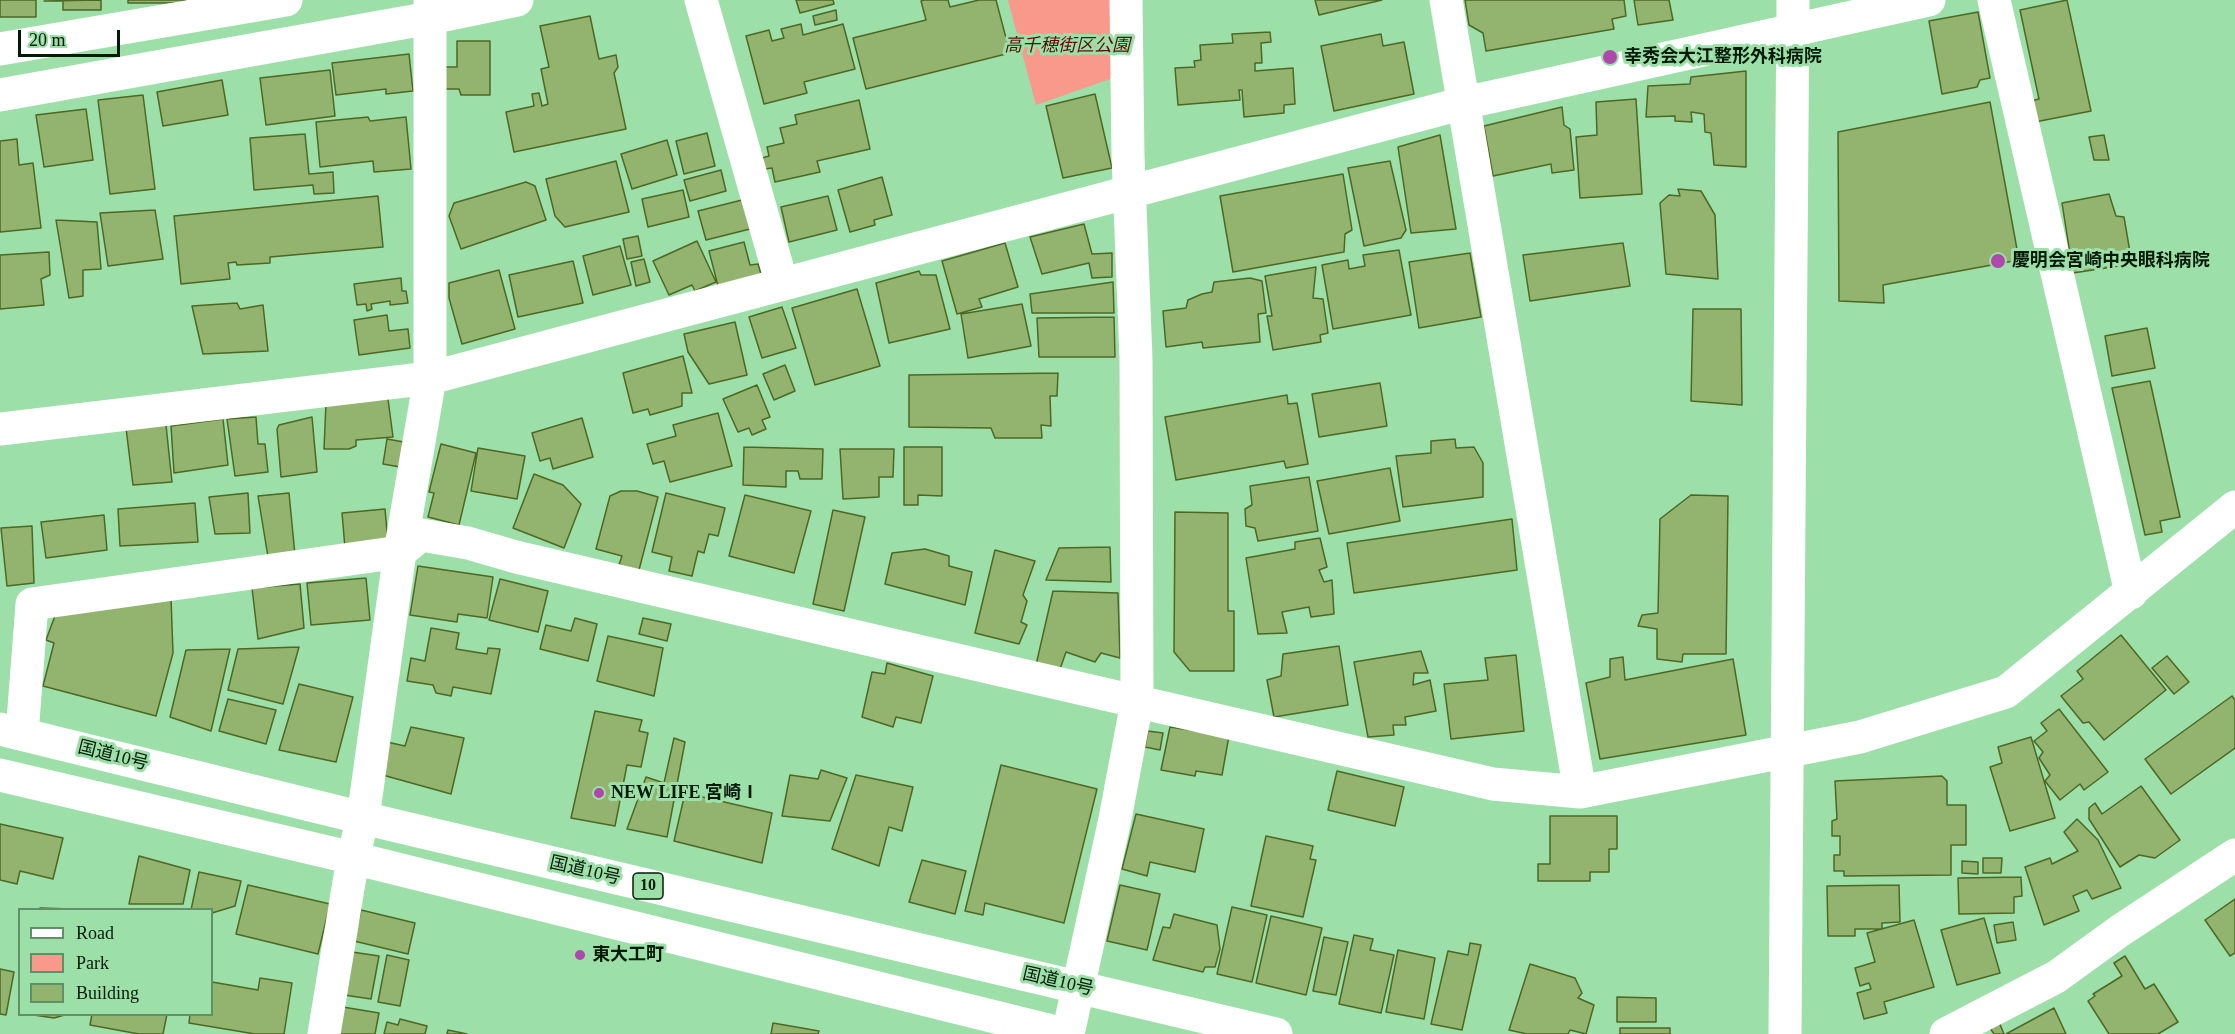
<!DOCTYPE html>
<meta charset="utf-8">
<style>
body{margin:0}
#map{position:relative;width:2235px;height:1034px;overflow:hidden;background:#9ddfa8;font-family:"Times New Roman",serif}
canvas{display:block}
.legend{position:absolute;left:18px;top:908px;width:195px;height:108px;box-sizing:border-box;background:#9ddfa8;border:2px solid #5f9168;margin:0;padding:8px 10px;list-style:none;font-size:18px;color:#021b07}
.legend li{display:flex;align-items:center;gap:12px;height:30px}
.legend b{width:30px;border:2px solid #5f9168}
.scale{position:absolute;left:18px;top:30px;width:102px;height:27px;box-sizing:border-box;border:3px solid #021b07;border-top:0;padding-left:8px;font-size:18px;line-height:21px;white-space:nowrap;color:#021b07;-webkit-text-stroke:4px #9ddfa8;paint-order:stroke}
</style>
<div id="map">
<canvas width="2235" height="1034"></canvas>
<ul class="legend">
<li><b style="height:8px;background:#fff"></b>Road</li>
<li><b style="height:16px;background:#f9998b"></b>Park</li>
<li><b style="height:16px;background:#93b46e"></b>Building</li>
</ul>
<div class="scale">20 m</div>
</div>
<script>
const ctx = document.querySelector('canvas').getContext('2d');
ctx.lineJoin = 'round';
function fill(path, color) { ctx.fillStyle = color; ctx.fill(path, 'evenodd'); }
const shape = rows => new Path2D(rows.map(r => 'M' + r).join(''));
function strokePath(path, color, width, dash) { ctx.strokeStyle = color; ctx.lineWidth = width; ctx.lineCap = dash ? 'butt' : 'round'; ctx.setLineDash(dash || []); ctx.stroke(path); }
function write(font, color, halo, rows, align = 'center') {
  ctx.font = font + ' "Times New Roman","Noto Sans JP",serif'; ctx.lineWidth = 6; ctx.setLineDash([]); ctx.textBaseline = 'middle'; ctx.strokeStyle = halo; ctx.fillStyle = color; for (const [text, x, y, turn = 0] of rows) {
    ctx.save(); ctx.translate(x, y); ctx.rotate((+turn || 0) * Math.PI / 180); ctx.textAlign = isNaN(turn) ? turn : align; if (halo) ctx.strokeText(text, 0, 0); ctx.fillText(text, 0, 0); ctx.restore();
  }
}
const green = shape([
 [1008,0,1111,0,1113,78,1036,105]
]);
const building = shape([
 [0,0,36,0,36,17,0,17,0,0],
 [101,0,101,10,63,10,63,1,44,1,101,0],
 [128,0,185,0,185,3,128,3,128,0],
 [796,0,833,0,834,4,800,13,796,0],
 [924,0,948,0,950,7,979,0,996,0,1010,53,866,89,853,38,926,20,921,1,924,0],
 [1315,0,1382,0,1319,15,1315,0],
 [1465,0,1624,0,1626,16,1612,19,1614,29,1486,51,1483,33,1469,25,1465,0],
 [1634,0,1669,0,1673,20,1638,25,1634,0],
 [2067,0,2091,111,2035,122,2030,101,2039,99,2020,10,2067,0],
 [836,10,837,20,815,25,813,16,836,10],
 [1978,12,1990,78,1980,80,1977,87,1942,94,1929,21,1978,12],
 [590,16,599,59,616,55,618,67,614,73,626,129,514,152,506,112,534,106,532,94,539,93,542,106,548,104,541,69,549,67,540,26,590,16],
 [801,24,803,35,843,24,855,69,804,82,807,93,764,104,746,36,769,30,772,41,784,38,781,29,801,24],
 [1270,32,1271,42,1261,43,1262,63,1255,63,1255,71,1293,68,1295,104,1284,105,1284,113,1244,117,1242,90,1239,90,1240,100,1178,105,1175,68,1195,67,1194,61,1201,60,1200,45,1233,43,1232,34,1270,32],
 [1381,34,1383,46,1404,42,1414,94,1334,111,1321,46,1381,34],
 [457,41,490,41,490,95,461,95,459,89,445,89,445,67,457,67,457,41],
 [409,54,413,91,386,94,386,89,336,95,332,63,409,54],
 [330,70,335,116,266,125,260,78,330,70],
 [1746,71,1746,167,1714,165,1711,133,1705,132,1704,114,1691,112,1692,122,1675,121,1675,116,1646,117,1648,86,1690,84,1691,77,1746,71],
 [222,80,228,115,163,126,157,92,222,80],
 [1095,94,1112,168,1063,178,1046,106,1095,94],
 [143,95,155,189,110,194,98,100,143,95],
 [1636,99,1642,194,1580,198,1576,137,1597,135,1596,102,1636,99],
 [859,100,870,149,817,161,820,172,775,182,772,168,765,169,762,158,769,156,767,147,784,143,780,128,797,124,795,115,859,100],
 [1990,102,2019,260,1883,285,1884,303,1839,301,1838,132,1990,102],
 [1562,107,1564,125,1570,129,1574,170,1552,173,1551,164,1493,176,1484,126,1562,107],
 [86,109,93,160,44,167,36,115,86,109],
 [368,117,370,121,406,117,411,169,374,172,373,161,320,167,316,122,368,117],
 [707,133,715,166,684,174,676,141,707,133],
 [305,134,309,174,333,172,334,193,314,194,313,185,254,190,250,138,305,134],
 [1440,135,1456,229,1411,233,1398,147,1440,135],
 [2104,135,2109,160,2094,160,2089,137,2104,135],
 [17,139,19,165,33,163,41,228,0,232,0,141,17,139],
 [667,140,677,175,632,189,621,154,667,140],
 [616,161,629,212,565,227,555,216,546,179,616,161],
 [1390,161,1406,230,1401,238,1364,246,1348,168,1390,161],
 [721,170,726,191,690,201,684,180,721,170],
 [1343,174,1352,230,1345,234,1344,252,1233,272,1220,196,1343,174],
 [882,177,892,215,874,220,875,225,850,232,838,190,882,177],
 [526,182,535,186,546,220,461,249,449,216,454,203,526,182],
 [1678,189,1701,191,1715,215,1718,279,1666,274,1660,203,1669,195,1680,196,1678,189],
 [683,190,689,217,648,227,642,199,683,190],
 [2109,194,2116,216,2124,217,2132,264,2073,273,2062,203,2109,194],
 [378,196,383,247,270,257,270,263,237,265,236,262,228,263,230,279,181,284,174,216,378,196],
 [828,196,837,230,789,242,781,207,828,196],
 [742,200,750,229,706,240,698,211,742,200],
 [155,210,163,259,108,266,100,213,155,210],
 [56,220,97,222,101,269,83,270,83,296,69,298,56,220],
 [1084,224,1092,254,1112,253,1112,277,1092,278,1089,263,1042,274,1030,237,1084,224],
 [638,236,642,256,627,259,623,239,638,236],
 [697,241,716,282,695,291,692,285,669,295,653,261,697,241],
 [744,242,750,265,758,264,761,274,718,286,709,251,744,242],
 [1005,243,1018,287,979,299,982,307,957,314,942,261,1005,243],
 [1623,243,1630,286,1530,301,1523,255,1623,243],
 [620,246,631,285,593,295,583,256,620,246],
 [1399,250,1411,315,1333,329,1322,265,1348,260,1349,269,1365,266,1363,255,1399,250],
 [49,252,50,275,41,279,44,305,0,309,0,255,49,252],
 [1470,253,1481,317,1419,328,1409,262,1470,253],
 [644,259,650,282,636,286,631,262,644,259],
 [573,261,583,303,518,317,509,275,573,261],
 [1316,267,1313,298,1323,299,1328,333,1320,335,1321,342,1273,350,1267,316,1272,316,1265,276,1316,267],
 [499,270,515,329,462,344,449,298,449,283,499,270],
 [919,271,921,275,936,275,950,329,889,343,876,283,919,271],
 [401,278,402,291,406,291,408,303,390,305,390,301,371,304,372,309,367,311,366,304,357,305,354,284,401,278],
 [1250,278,1262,281,1266,313,1258,314,1260,342,1203,348,1202,342,1166,347,1163,311,1186,308,1188,300,1202,294,1212,292,1214,282,1250,278],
 [1113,282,1114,313,1032,313,1030,294,1113,282],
 [857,289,880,366,815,385,792,308,857,289],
 [237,303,240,309,263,305,268,351,203,354,192,306,237,303],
 [1022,304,1031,346,968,358,961,314,1022,304],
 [782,307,796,348,762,358,749,317,782,307],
 [1693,309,1741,309,1742,405,1691,401,1693,309],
 [387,315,389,331,408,329,410,348,359,355,354,320,387,315],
 [1114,317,1115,357,1039,357,1037,318,1114,317],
 [735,322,747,375,709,384,688,352,684,334,735,322],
 [2147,328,2155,368,2112,376,2105,336,2147,328],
 [683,356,692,393,682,393,682,406,650,415,648,409,633,413,623,373,683,356],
 [785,365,795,391,774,400,763,374,785,365],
 [1058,373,1057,396,1050,396,1051,426,1041,425,1042,438,995,438,991,428,909,427,909,375,1058,373],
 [2150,381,2180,517,2160,521,2162,532,2145,535,2112,388,2150,381],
 [1380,383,1387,426,1319,437,1312,394,1380,383],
 [757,385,770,417,762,420,766,429,752,435,749,428,738,432,723,399,757,385],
 [1287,395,1288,404,1297,403,1308,464,1286,468,1284,461,1176,480,1165,417,1287,395],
 [388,399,393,437,356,440,356,446,349,449,324,449,326,403,388,399],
 [718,413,732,466,670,482,664,461,653,464,647,444,676,436,673,425,718,413],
 [256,417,258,444,265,444,268,472,235,476,227,419,256,417],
 [312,417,317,472,281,477,277,429,279,425,312,417],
 [582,418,593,457,553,469,550,458,540,461,532,433,582,418],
 [223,419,228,465,174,473,171,426,223,419],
 [166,425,172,482,133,485,126,428,166,425],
 [387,439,404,442,400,467,383,464,387,439],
 [1455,439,1456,448,1474,447,1483,463,1483,497,1403,507,1396,456,1431,453,1431,441,1455,439],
 [441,444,476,453,459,525,428,517,434,493,429,492,441,444],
 [744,447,823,449,822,479,800,479,798,471,786,471,786,487,743,485,744,447],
 [904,447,942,447,942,496,918,495,918,505,904,505,904,447],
 [478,448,525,456,517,499,471,491,478,448],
 [840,449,894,449,893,477,879,477,879,497,843,499,840,449],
 [1390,468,1400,521,1329,534,1317,481,1390,468],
 [534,474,563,485,581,504,564,548,513,528,534,474],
 [1309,477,1318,531,1258,541,1255,528,1246,526,1245,509,1252,505,1250,486,1309,477],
 [621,491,637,491,658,497,639,570,619,565,622,556,596,549,610,496,621,491],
 [248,493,250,533,215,534,209,497,248,493],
 [289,493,295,555,268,557,258,496,289,493],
 [666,493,725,508,718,536,709,534,704,553,698,551,692,576,669,571,672,557,652,552,666,493],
 [745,495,811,511,794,573,729,556,745,495],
 [1691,495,1728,496,1726,654,1683,654,1682,662,1657,659,1657,629,1638,626,1642,615,1658,613,1660,519,1691,495],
 [195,503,198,542,120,546,118,509,195,503],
 [385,509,388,542,345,548,342,513,385,509],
 [833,510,865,517,844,611,813,604,833,510],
 [1175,512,1228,513,1228,611,1234,611,1234,671,1190,671,1174,652,1175,512],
 [104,515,107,550,46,558,41,522,104,515],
 [1512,519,1517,570,1354,593,1347,543,1512,519],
 [32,526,34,583,7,586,1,528,32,526],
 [1320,538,1327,567,1319,570,1324,582,1332,580,1334,614,1311,617,1309,607,1282,612,1287,633,1258,634,1246,558,1295,549,1295,542,1320,538],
 [1110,547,1111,582,1046,580,1059,548,1110,547],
 [925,549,949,556,949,566,972,572,965,605,885,584,892,553,925,549],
 [995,550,1035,561,1023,595,1027,601,1021,622,1027,625,1019,644,975,633,995,550],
 [418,566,493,577,487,618,458,614,457,622,410,615,418,566],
 [366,578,370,620,311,625,307,583,366,578],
 [500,579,548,591,538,632,489,620,500,579],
 [300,584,304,628,258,639,252,588,300,584],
 [1053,591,1118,593,1120,658,1101,653,1095,662,1066,652,1059,672,1036,665,1053,591],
 [171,598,173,653,156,716,43,686,54,643,46,640,56,613,171,598],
 [575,618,597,624,588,661,540,649,546,625,571,631,575,618],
 [643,618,671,624,667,641,639,634,643,618],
 [431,628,459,633,456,649,487,654,488,648,500,649,491,694,453,687,451,696,436,693,433,685,407,681,411,658,425,661,431,628],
 [2121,635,2166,690,2104,740,2089,722,2083,723,2061,696,2083,679,2077,671,2121,635],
 [608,636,663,648,654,696,597,681,608,636],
 [1339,646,1348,705,1274,717,1267,680,1281,676,1283,654,1339,646],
 [299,647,283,704,228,690,238,649,299,647],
 [230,649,211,731,170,717,186,650,230,649],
 [1421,651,1428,673,1414,673,1413,685,1430,680,1436,711,1405,717,1406,725,1393,725,1394,735,1368,737,1354,662,1421,651],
 [1516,655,1524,731,1451,739,1444,684,1488,680,1485,658,1516,655],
 [2167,656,2189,682,2174,694,2152,668,2167,656],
 [1623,657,1625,680,1733,659,1746,735,1600,759,1586,683,1610,677,1610,659,1623,657],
 [887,663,933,676,921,723,896,717,893,727,862,717,872,672,885,674,887,663],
 [299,684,353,697,336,762,279,750,299,684],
 [2232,696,2235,700,2235,748,2171,794,2145,759,2232,696],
 [228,699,276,710,266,744,219,731,228,699],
 [2059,709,2108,772,2084,790,2080,784,2060,800,2045,781,2050,775,2039,758,2043,752,2034,741,2047,731,2041,723,2059,709],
 [595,711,642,720,639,731,648,733,641,767,627,765,615,826,571,818,595,711],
 [411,727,464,738,451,794,379,774,387,742,405,746,411,727],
 [1170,727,1229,736,1222,775,1196,771,1195,776,1161,770,1170,727],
 [1148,731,1163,733,1160,750,1145,747,1148,731],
 [2031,737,2055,818,2010,831,1990,767,2002,763,1998,747,2031,737],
 [674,738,685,742,667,837,627,829,646,777,664,783,674,738],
 [1001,765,1097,789,1064,923,985,903,983,915,965,911,1001,765],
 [821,770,847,778,830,821,782,816,790,775,818,779,821,770],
 [1337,771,1404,787,1395,826,1328,810,1337,771],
 [856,775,913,787,902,831,889,827,879,866,832,849,856,775],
 [1942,776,1947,781,1947,805,1966,805,1966,845,1951,845,1951,875,1844,876,1844,871,1834,871,1834,855,1840,855,1840,836,1832,836,1832,821,1837,819,1835,781,1942,776],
 [2141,786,2180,840,2155,858,2139,855,2120,867,2089,819,2089,808,2095,803,2102,814,2141,786],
 [685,793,772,813,762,863,674,841,685,793],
 [1136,814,1204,829,1195,872,1150,862,1147,876,1122,869,1136,814],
 [1550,816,1617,816,1617,849,1609,849,1609,872,1590,872,1590,881,1538,881,1538,864,1550,864,1550,816],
 [2077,819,2098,840,2121,888,2092,899,2087,890,2073,896,2079,911,2044,925,2025,867,2050,858,2052,864,2078,851,2064,832,2077,819],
 [0,824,63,838,53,879,20,871,17,884,0,880,0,824],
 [1266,836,1313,846,1310,859,1316,860,1303,917,1251,906,1266,836],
 [139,856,190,870,183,904,129,904,139,856],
 [1983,858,2002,858,2001,873,1983,873,1983,858],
 [922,860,966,871,955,914,909,902,922,860],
 [1962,861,1978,862,1978,874,1962,873,1962,861],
 [199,872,241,881,235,906,212,913,212,910,191,910,199,872],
 [2021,877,2022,896,2014,897,2014,913,1959,914,1958,878,2021,877],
 [248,885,330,904,318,954,236,934,248,885],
 [1120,885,1160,894,1147,950,1107,941,1120,885],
 [1899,885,1900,922,1882,923,1882,929,1855,929,1855,936,1828,936,1827,886,1899,885],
 [2235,899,2235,953,2230,956,2205,920,2235,899],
 [1232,907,1267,915,1252,982,1217,974,1232,907],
 [40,908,104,910,40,910,40,908],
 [361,910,415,923,408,954,354,941,361,910],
 [1174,914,1217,925,1220,949,1215,967,1205,967,1203,972,1153,960,1163,927,1170,928,1174,914],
 [1271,916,1322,928,1306,995,1256,983,1271,916],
 [1984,918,2000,973,1957,985,1941,930,1984,918],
 [1914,920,1934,987,1884,1002,1887,1013,1864,1019,1857,993,1871,989,1869,983,1860,986,1855,968,1875,962,1867,933,1914,920],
 [2013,922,2016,940,1997,943,1994,925,2013,922],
 [1354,935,1373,939,1370,950,1394,955,1381,1013,1339,1004,1354,935],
 [1324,937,1348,942,1336,995,1313,991,1324,937],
 [1470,943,1481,945,1462,1030,1431,1024,1448,951,1468,955,1470,943],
 [1398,950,1435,958,1424,1019,1386,1012,1398,950],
 [352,952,379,956,371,999,344,995,352,952],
 [387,955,409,960,400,1006,378,1002,387,955],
 [2125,956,2145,989,2154,984,2178,1022,2158,1034,2109,1034,2088,1001,2095,996,2093,994,2122,976,2114,963,2125,956],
 [1530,964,1575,978,1582,993,1578,998,1594,1005,1586,1034,1570,1030,1568,1034,1527,1034,1509,1030,1530,964],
 [0,969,14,972,6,1015,0,1014,0,969],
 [260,978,292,983,284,1034,255,1034,189,1023,190,1014,212,1014,212,982,258,990,260,978],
 [1617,997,1656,998,1656,1022,1617,1022,1617,997],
 [343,1007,379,1013,375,1034,338,1034,343,1007],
 [2054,1008,2066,1034,2006,1034,2054,1008],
 [27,1014,68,1014,54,1018,27,1014],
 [92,1014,167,1014,163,1034,139,1034,90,1025,92,1014],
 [400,1019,427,1026,425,1034,384,1034,387,1022,398,1025,400,1019],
 [1999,1022,2004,1034,1994,1034,1990,1028,1999,1022],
 [773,1023,819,1031,818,1034,771,1034,773,1023],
 [1620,1028,1670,1028,1670,1034,1620,1034,1620,1028],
 [448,1030,467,1034,447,1034,448,1030]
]);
const street = shape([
 [701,0,782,284],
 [1446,0,1580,792],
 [1994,0,2131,593],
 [0,49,286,0],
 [0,95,430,18,517,0],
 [0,429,430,378,1464,103,1929,0],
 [22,734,32,604,400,552,421,535,468,543,516,557,914,650,1493,784,1580,792,1860,737,2006,692,2235,507],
 [324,1034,353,858,363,818,400,552,430,378,430,0],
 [1068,1034,1115,819,1137,702,1136,359,1128,156,1126,0],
 [1946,1034,2056,977,2121,930,2235,855]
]);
const secondary = shape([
 [1785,1034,1793,0]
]);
const highway = shape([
 [0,729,363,818,1276,1034],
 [0,775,353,858,1064,1034]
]);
const markers = [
 [1610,57,8,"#af48ab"],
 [1998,261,8,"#af48ab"],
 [599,793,6,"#af48ab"],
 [580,955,6,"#af48ab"]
];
const shields = [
 [648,886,30]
];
const shieldNames = [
 ["10",648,886]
];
const parkNames = [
 ["高千穂街区公園",1067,46]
];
const poiNames = [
 ["幸秀会大江整形外科病院",1624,57],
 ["慶明会宮崎中央眼科病院",2012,261],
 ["NEW LIFE 宮崎Ⅰ",611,793],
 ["東大工町",592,955]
];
const streetNames = [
 ["国道10号",113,756,14],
 ["国道10号",585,871,13],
 ["国道10号",1058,982,13]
];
fill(green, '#f9998b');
fill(building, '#93b46e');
strokePath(building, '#4c6824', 1.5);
strokePath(street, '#fff', 33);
strokePath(secondary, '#fff', 33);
strokePath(highway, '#fff', 33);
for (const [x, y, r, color] of markers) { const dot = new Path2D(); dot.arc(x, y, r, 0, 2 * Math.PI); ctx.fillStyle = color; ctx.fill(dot); strokePath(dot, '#9ddfa8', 2); }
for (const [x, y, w] of shields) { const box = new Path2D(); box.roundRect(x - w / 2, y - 13, w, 26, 4.5); ctx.fillStyle = '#9ddfa8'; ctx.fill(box); strokePath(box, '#021b07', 1.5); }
write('bold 16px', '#021b07', null, shieldNames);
write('italic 18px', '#5a0e09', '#9ddfa8', parkNames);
write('bold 18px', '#021b07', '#9ddfa8', poiNames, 'left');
write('18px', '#021b07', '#9ddfa8', streetNames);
</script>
